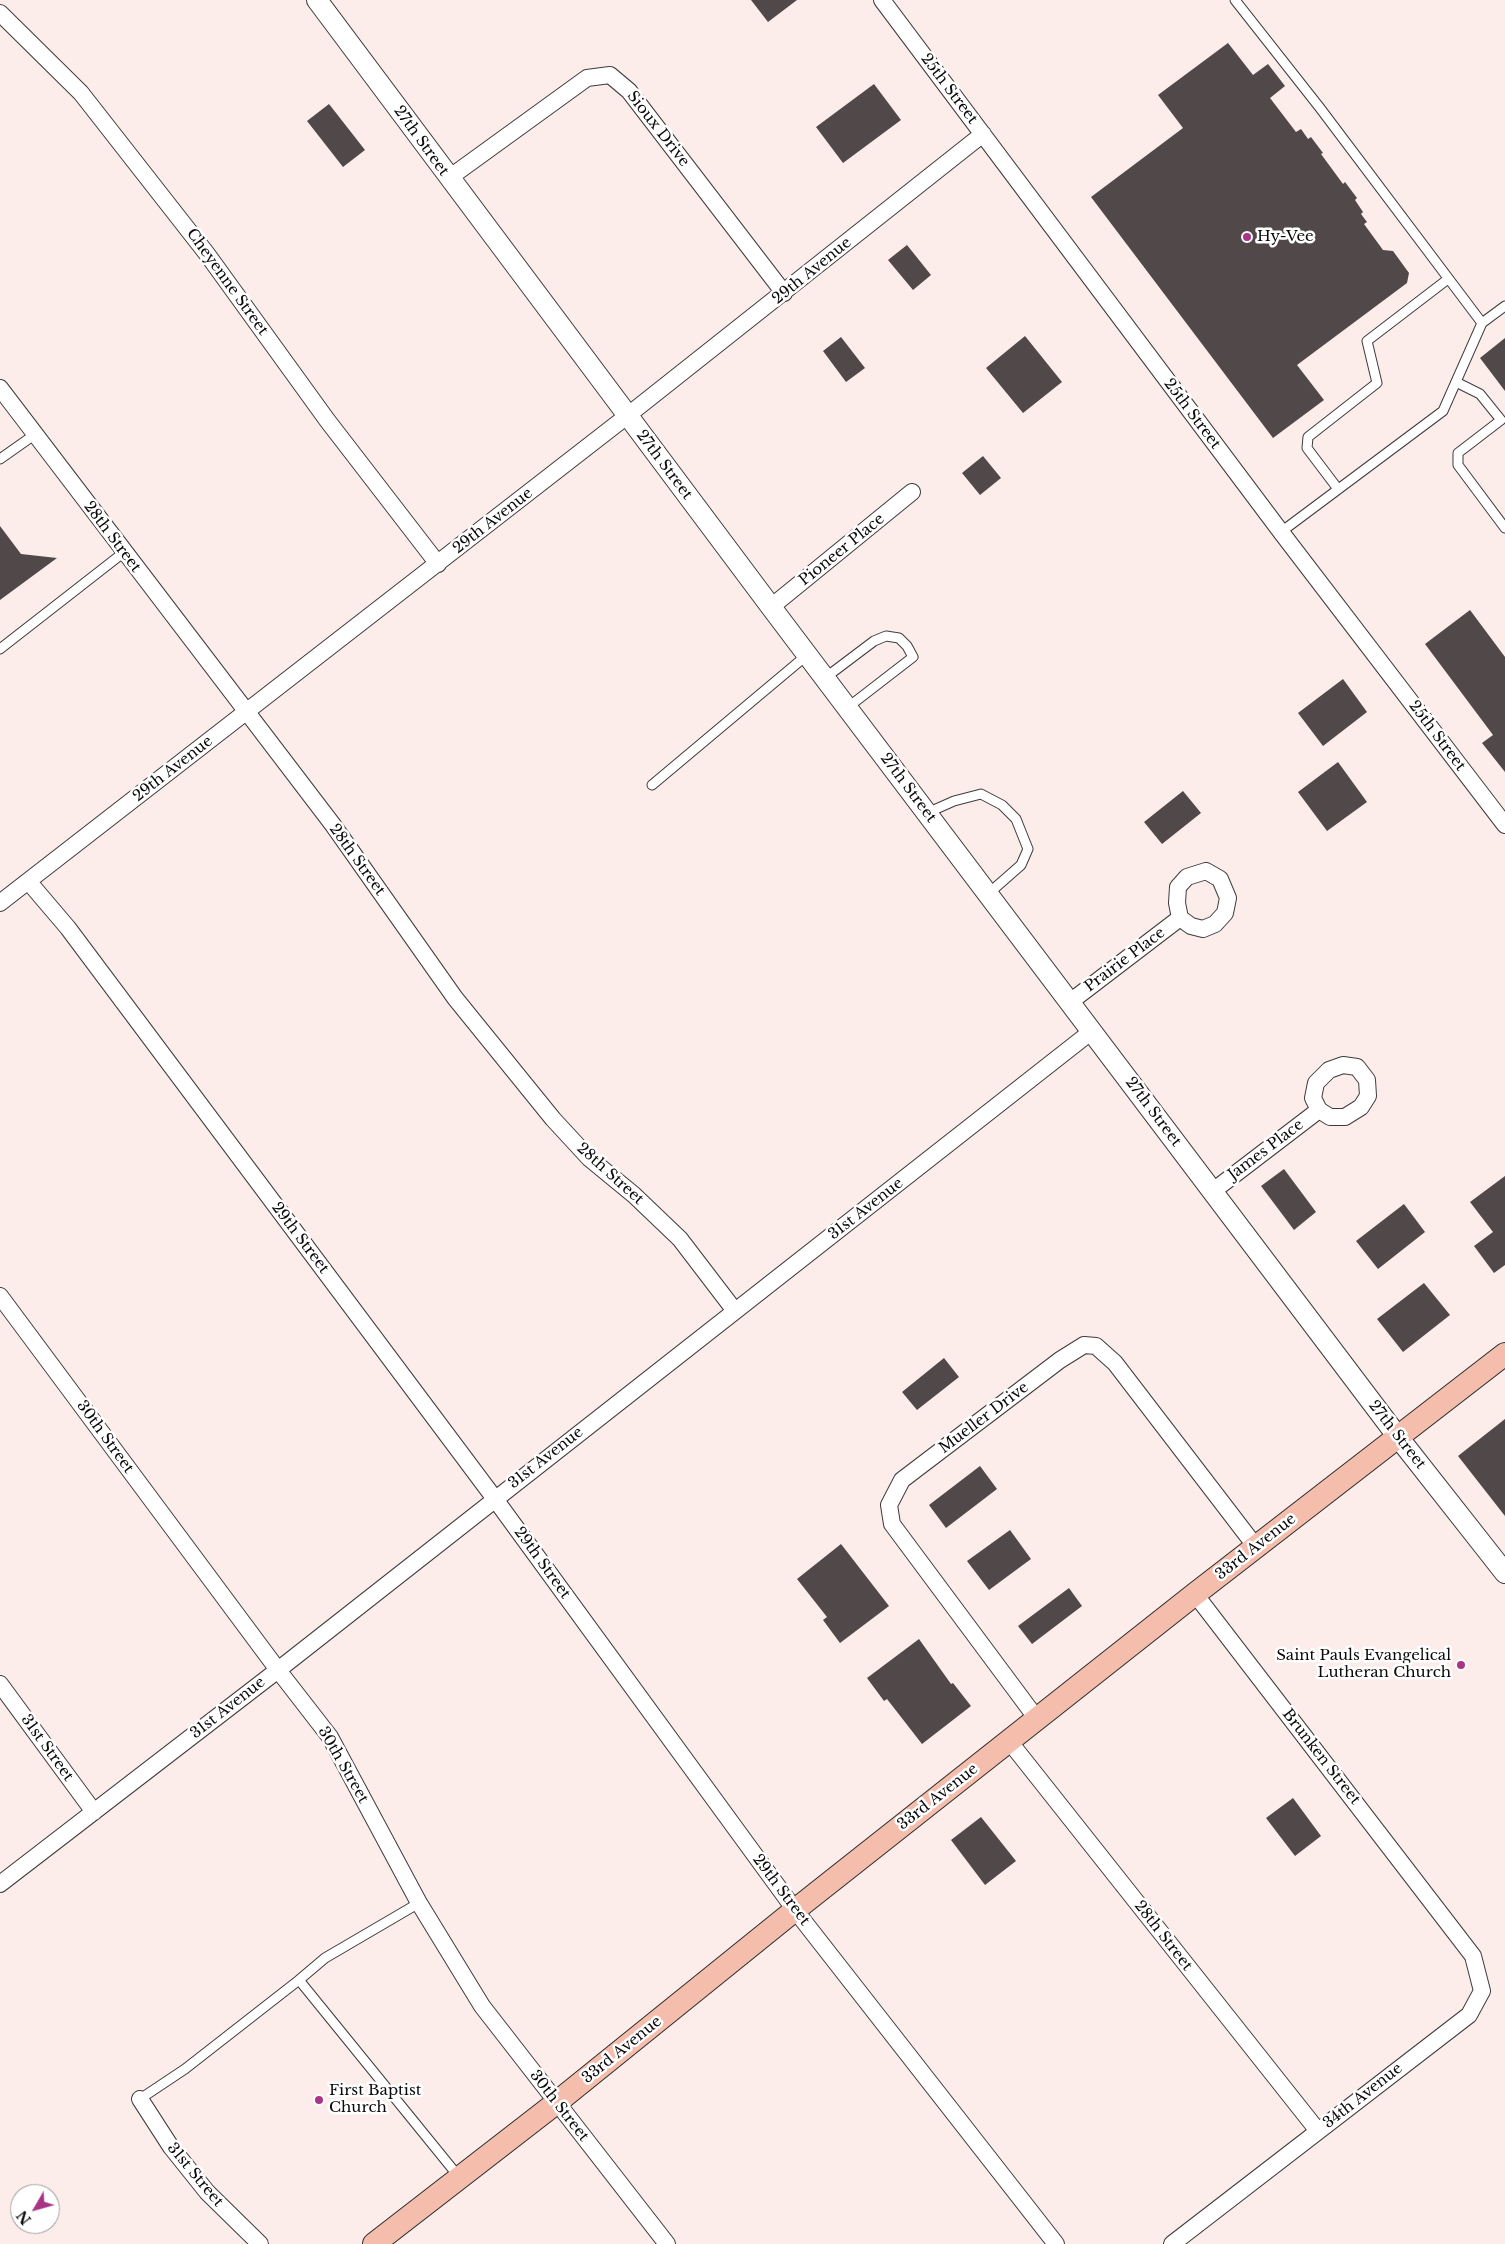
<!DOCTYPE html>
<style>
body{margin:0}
#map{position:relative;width:1505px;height:2244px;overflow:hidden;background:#fcecea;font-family:"Libre Baskerville",serif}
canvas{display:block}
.north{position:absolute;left:10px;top:2184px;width:50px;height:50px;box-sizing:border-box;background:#fff;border:1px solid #9d9d9d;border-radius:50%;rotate:232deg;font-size:14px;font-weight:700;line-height:20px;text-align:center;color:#0a0a0a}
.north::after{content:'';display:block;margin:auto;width:18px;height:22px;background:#a83486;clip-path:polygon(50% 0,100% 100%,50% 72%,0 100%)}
</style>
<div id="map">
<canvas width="1505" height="2244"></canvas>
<div class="north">N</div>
</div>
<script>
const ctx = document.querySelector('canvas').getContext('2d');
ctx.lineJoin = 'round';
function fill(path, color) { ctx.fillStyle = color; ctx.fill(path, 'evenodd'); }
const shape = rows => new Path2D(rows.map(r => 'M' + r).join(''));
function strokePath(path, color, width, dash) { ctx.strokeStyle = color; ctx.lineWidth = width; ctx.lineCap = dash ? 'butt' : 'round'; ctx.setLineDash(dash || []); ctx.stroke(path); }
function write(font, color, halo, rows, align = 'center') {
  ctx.font = font + ' "Libre Baskerville",serif'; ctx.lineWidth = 5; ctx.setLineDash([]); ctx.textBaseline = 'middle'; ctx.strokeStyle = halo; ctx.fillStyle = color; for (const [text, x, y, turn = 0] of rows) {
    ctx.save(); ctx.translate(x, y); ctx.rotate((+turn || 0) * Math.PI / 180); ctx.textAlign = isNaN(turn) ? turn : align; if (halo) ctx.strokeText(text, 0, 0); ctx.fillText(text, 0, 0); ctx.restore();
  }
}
const building = shape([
 [751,0,797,0,768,22],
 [1228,43,1253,75,1268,64,1285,86,1270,98,1296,132,1301,129,1308,139,1311,137,1323,153,1321,154,1343,184,1345,182,1357,198,1355,200,1363,212,1361,214,1367,222,1364,224,1383,250,1393,251,1409,273,1407,283,1297,365,1324,400,1273,438,1091,197,1183,128,1158,95],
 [874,84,901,120,843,163,816,127],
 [329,104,365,150,343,167,307,121],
 [907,245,931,275,913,290,888,260],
 [1025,336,1062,382,1023,413,986,368],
 [841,337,865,368,846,382,823,351],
 [1505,338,1505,391,1480,358],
 [983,456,1001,478,980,495,962,473],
 [0,526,21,554,57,558,0,600],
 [1470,610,1505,657,1505,772,1482,743,1493,735,1425,644],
 [1343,679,1367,712,1323,746,1298,713],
 [1338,762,1367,802,1327,831,1298,792],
 [1183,791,1201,813,1162,844,1144,822],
 [1284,1169,1316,1212,1294,1230,1261,1186],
 [1505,1176,1505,1265,1494,1273,1474,1246,1493,1232,1470,1202],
 [1404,1204,1425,1232,1378,1269,1356,1241],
 [1424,1283,1450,1315,1403,1352,1377,1319],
 [944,1358,959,1377,917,1410,902,1392],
 [1505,1419,1505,1516,1458,1456],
 [980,1466,997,1489,946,1528,929,1505],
 [1010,1530,1031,1559,989,1590,967,1561],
 [841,1544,889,1606,840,1643,823,1620,827,1617,797,1579],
 [1069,1588,1082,1606,1032,1644,1018,1626],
 [919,1639,951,1684,953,1683,971,1706,922,1744,887,1699,884,1701,867,1678],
 [1293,1798,1321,1836,1295,1856,1266,1818],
 [981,1817,1016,1861,985,1885,951,1840]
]);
const service = shape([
 [1235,0,1320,108,1482,323],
 [1456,382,1480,394,1501,420,1458,453,1458,465,1505,528],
 [0,459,34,435],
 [1338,489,1307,448,1308,437,1377,383,1367,341,1448,279],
 [1281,532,1443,411,1482,323,1505,306],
 [0,649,123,553],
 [825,678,874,641,886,636,899,638,907,646,913,657,847,708],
 [652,785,807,655],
 [927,813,954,801,981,794,1002,805,1016,819,1028,849,1021,865,988,894],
 [419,1903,325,1958,299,1980,459,2177],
 [140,2099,185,2069,299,1980]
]);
const minor = shape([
 [882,0,1281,532,1505,825],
 [0,13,81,93,207,254,327,420,438,564],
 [449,178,587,78,610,75,629,91,784,293],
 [0,388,333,825,455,998,553,1119,589,1158,634,1195,680,1239,735,1311],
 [771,607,912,492],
 [1206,871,1220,879,1228,898,1225,913,1215,924,1203,929,1191,926,1180,918,1177,903,1178,887,1187,877,1206,871],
 [28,881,68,928,495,1499,795,1910,1056,2244],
 [0,903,627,416,983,134],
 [1070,1002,1180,918],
 [1343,1065,1357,1067,1367,1080,1368,1096,1361,1107,1345,1117,1330,1117,1319,1110,1313,1098,1316,1083,1329,1070,1343,1065],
 [1213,1191,1319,1110],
 [0,1296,278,1670,330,1737,419,1903,482,2006,667,2244],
 [0,1684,94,1812],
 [1037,1719,892,1524,889,1505,902,1480,1060,1360,1084,1345,1096,1346,1115,1363,1256,1547],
 [1009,1741,1318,2131],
 [0,1884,278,1670,1092,1031],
 [140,2099,171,2147,207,2192,260,2244],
 [1172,2244,1469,2015,1482,1991,1473,1956,1195,1594]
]);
const tertiary = shape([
 [317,0,771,607,1398,1437,1505,1573]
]);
const secondary = shape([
 [374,2244,556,2103,795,1910,1195,1594,1505,1354]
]);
const markers = [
 [1247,237,5,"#a83486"],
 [1461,1665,5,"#a83486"],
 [319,2100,5,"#a83486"]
];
const streetNames = [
 ["25th Street",949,89,53],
 ["Sioux Drive",658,129,52],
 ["27th Street",421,141,54],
 ["29th Avenue",812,271,-39],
 ["Cheyenne Street",227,282,54],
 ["25th Street",1192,414,53],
 ["27th Street",664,465,53],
 ["29th Avenue",493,521,-38],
 ["28th Street",112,537,53],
 ["Pioneer Place",842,550,-39],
 ["25th Street",1437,736,53],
 ["29th Avenue",173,769,-38],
 ["27th Street",908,788,53],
 ["28th Street",357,860,54],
 ["Prairie Place",1125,960,-37],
 ["27th Street",1153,1112,53],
 ["James Place",1266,1150,-37],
 ["28th Street",610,1174,42],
 ["31st Avenue",866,1209,-38],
 ["29th Street",300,1238,53],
 ["Mueller Drive",984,1418,-37],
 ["27th Street",1397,1435,52],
 ["30th Street",105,1437,54],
 ["31st Avenue",546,1458,-38],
 ["33rd Avenue",1256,1547,-38],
 ["29th Street",542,1563,54],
 ["31st Avenue",228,1708,-38],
 ["31st Street",47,1748,54],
 ["Brunken Street",1321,1757,52],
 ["30th Street",343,1765,60],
 ["33rd Avenue",938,1797,-38],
 ["29th Street",781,1890,53],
 ["28th Street",1163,1936,52],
 ["33rd Avenue",622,2050,-39],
 ["34th Avenue",1363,2096,-38],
 ["30th Street",559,2106,52],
 ["31st Street",195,2175,50]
];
const poiNames = [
 ["Hy-Vee",1257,237],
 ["Saint Pauls Evangelical",1451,1656,"right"],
 ["Lutheran Church",1451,1673,"right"],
 ["First Baptist",329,2091],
 ["Church",329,2108]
];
fill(building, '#51484a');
strokePath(service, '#3d3d3d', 11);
strokePath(minor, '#3d3d3d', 18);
strokePath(tertiary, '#3d3d3d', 22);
strokePath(secondary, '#2c2c2c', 24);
strokePath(service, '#fff', 9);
strokePath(minor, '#fff', 16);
strokePath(tertiary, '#fff', 20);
strokePath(secondary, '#f5bdac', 22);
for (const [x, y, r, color] of markers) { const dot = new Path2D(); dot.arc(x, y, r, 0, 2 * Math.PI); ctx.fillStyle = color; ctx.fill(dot); strokePath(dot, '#fff', 2); }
write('15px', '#0a0a0a', '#fff', streetNames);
write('15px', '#0a0a0a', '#fff', poiNames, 'left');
</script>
